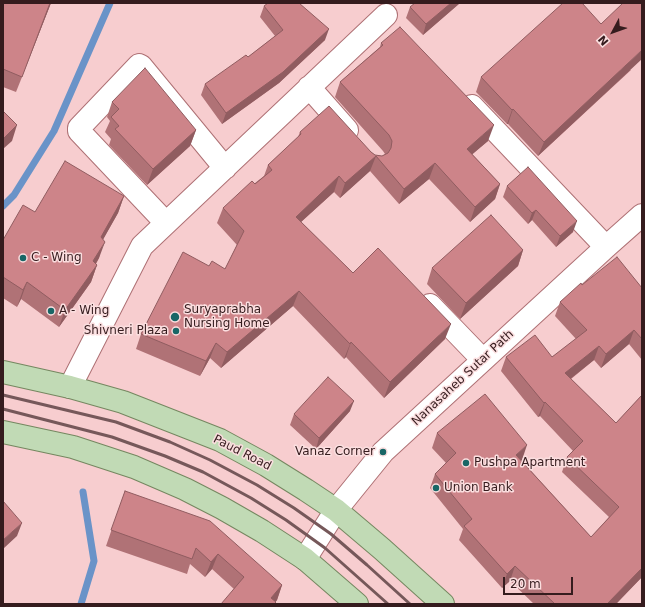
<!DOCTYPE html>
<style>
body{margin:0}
#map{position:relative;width:645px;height:607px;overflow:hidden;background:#f7cdcf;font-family:"DejaVu Sans",sans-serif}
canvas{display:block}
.frame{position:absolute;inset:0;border:4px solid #351c1e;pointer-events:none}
.north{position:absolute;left:593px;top:12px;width:40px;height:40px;-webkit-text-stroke:3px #fbdedf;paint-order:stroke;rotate:229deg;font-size:11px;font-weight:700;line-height:16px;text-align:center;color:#351c1e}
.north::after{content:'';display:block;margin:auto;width:14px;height:18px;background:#351c1e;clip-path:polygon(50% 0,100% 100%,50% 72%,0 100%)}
.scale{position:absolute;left:503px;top:577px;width:70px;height:18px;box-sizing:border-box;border:2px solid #351c1e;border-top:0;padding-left:5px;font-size:12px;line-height:14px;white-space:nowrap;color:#351c1e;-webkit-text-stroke:3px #fbdedf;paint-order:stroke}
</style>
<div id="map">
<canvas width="645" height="607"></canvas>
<div class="frame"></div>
<div class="north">N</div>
<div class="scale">20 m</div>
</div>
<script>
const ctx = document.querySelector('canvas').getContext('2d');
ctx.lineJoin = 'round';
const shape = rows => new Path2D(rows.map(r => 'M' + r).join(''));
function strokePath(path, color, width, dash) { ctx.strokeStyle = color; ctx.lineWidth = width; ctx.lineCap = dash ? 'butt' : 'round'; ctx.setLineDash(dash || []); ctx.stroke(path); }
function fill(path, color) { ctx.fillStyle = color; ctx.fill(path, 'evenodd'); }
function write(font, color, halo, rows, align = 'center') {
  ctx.font = font + ' "DejaVu Sans",sans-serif'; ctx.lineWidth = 3; ctx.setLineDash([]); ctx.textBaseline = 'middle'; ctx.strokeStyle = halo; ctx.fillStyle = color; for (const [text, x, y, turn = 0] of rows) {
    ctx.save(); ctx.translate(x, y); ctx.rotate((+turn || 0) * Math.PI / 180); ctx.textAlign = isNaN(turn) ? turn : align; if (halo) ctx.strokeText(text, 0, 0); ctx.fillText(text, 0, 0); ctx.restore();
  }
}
const stream = shape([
 [3,206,14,195,54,131,110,3],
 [81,604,94,561,83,492]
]);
const minor = shape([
 [309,87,347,130],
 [472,106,606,247],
 [166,223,79,131,79,128,139,65,141,66,225,168],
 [430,305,483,360],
 [70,387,142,246,386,15],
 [305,559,336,510,383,452,606,247,642,215]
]);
const major = shape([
 [3,372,70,387,123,402,220,440,266,465,306,490,336,510,382,549,443,604],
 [3,432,73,447,134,467,185,489,222,508,262,531,305,559,357,604]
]);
const rail = shape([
 [3,395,116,422,170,442,210,460,257,485,294,508,331,534,367,565,410,604],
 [3,409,112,437,165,456,203,472,251,498,286,520,325,548,388,604]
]);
const wall = shape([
 [3,3,51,3,16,92,3,87],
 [460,3,423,35,406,18,410,7],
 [264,6,325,40,279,83,222,124,201,95,205,84,248,57,275,36,260,17],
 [381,43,488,141,472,154,500,184,495,199,470,222,429,179,399,204,370,171,340,198,334,192,301,222,353,273,445,339,384,398,346,357,344,359,293,306,221,368,210,358,200,376,136,349,141,334,209,266,225,269,237,245,217,223,223,208,264,176,268,165,298,137,300,132,371,152,375,155,382,156,385,154,383,151,335,97,340,82,380,47],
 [631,70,538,156,508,124,507,124,476,92,481,77],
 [112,102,196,130,190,146,147,185,109,145,111,139,105,132,110,121,107,117],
 [507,186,573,232,556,247,532,220,528,224,503,197],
 [124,196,118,213,103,239,99,258,96,264,97,265,91,282,59,327,21,299,17,307,3,298,3,240,35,212],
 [523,250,518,266,460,319,427,284,432,268],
 [582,285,642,288,642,360,629,344,601,368,594,360,571,379,616,423,642,395,642,577,616,604,534,604,510,581,502,588,459,540,463,529,430,488,435,474,446,463,432,448,437,433,522,460,521,460,591,537,609,517,562,472,567,457,573,451,540,416,538,417,501,371,506,357,552,357,576,339,555,316,560,302],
 [350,411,316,449,290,425,294,414],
 [125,491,282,585,277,600,275,602,234,589,212,569,205,577,190,564,187,574,106,546]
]);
const shadedWall = shape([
 [50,3,51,3,16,92,22,77],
 [451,3,460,3,423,35,426,24],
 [329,29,325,40,279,83,222,124,226,113],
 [642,50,642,59,538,156,544,142],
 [513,109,508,124,507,124,512,110],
 [17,125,12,141,3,149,3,139],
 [494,125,488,141,461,164,467,149],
 [196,130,190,146,147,185,153,169],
 [376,156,370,171,340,198,345,183],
 [435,163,429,179,399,204,404,189],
 [339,176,334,192,290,232,296,217],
 [500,184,495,199,470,222,475,207],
 [124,196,118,213,95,254,101,237],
 [536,210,532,220,528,224,532,213],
 [577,221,573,232,556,247,560,236],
 [105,242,99,258,87,278,93,261],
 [523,250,518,266,460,319,466,303],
 [97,265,91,282,59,327,65,310],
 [27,282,21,299,17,307,23,290],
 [299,291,293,306,221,368,227,352],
 [451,324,445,339,384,398,390,382],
 [634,330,629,344,601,368,606,354],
 [351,342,346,357,344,359,350,344],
 [216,343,210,358,200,376,206,361],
 [599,346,594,360,560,387,565,373],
 [354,401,350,411,316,449,319,438],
 [545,402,540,416,538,417,544,403],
 [527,445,522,460,510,469,516,455],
 [22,523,17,536,3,549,3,540],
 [218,554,212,569,205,577,211,562],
 [515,566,510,581,502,588,507,574],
 [642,568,642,577,616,604,607,604],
 [282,585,277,600,274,604,271,598]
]);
const building = shape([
 [3,3,50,3,22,77,3,69,3,3],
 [268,3,299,3,329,29,283,72,226,113,205,84,246,55,248,57,283,30,264,6,268,3],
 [415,3,451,3,426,24,410,7,415,3],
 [563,3,582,3,601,24,623,3,642,3,642,50,544,142,513,109,512,110,481,77,563,3],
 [400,27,494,125,467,149,500,184,475,207,435,163,404,189,376,156,345,183,339,176,296,217,353,273,378,248,451,324,390,382,351,342,350,344,299,291,227,352,216,343,206,361,141,334,183,252,209,266,212,261,225,269,244,231,223,208,252,181,255,184,272,170,268,165,301,134,300,132,329,106,371,152,375,155,382,156,388,153,391,148,392,141,389,135,340,82,383,45,381,43,400,27],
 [145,68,196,130,153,169,115,129,119,126,111,117,119,109,112,102,145,68],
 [3,111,17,125,3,139,3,111],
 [65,161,124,196,101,237,105,242,93,261,97,265,65,310,27,282,23,290,3,277,3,240,23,205,35,212,65,161],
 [528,167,577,221,560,236,536,210,532,213,507,186,528,167],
 [491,215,523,250,466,303,432,268,491,215],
 [617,257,642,288,642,339,634,330,606,354,599,346,565,373,616,423,642,395,642,568,607,604,555,604,515,566,507,574,464,526,472,519,435,474,456,453,437,433,485,394,527,445,516,455,591,537,619,507,567,457,583,441,545,402,544,403,506,357,535,335,552,357,587,330,560,302,581,283,582,285,617,257],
 [328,377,354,401,319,438,294,414,328,377],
 [125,491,210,521,282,585,271,598,276,602,274,604,221,604,244,577,218,554,211,562,196,548,192,559,111,530,125,491],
 [3,501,22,523,3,540,3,501]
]);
const markers = [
 [23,258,4,"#186666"],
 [51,311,4,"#186666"],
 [175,317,5,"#186666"],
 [176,331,4,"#186666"],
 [383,452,4,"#186666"],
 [466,463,4,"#186666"],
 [436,488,4,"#186666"]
];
const poiNames = [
 ["C - Wing",31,258],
 ["Suryaprabha",184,310],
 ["Nursing Home",184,324],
 ["A - Wing",59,311],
 ["Shivneri Plaza",168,331,"right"],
 ["Vanaz Corner",375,452,"right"],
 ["Pushpa Apartment",474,463],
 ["Union Bank",444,488]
];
const streetNames = [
 ["Nanasaheb Sutar Path",463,378,-43],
 ["Paud Road",242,453,27]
];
strokePath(stream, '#6a93c8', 7);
strokePath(minor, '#ae7074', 24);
strokePath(major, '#758760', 24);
strokePath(minor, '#fff', 22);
strokePath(major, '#c1dab5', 22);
strokePath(rail, '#76585a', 3);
fill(wall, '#b07276');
fill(shadedWall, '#905c60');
fill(building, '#cd8489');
strokePath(building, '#905c60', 1);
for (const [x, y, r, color] of markers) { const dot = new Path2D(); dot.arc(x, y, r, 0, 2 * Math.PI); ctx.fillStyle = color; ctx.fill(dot); strokePath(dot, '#fbdedf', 1.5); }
write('12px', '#351c1e', '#fbdedf', poiNames, 'left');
write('12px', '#351c1e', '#fbdedf', streetNames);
</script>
